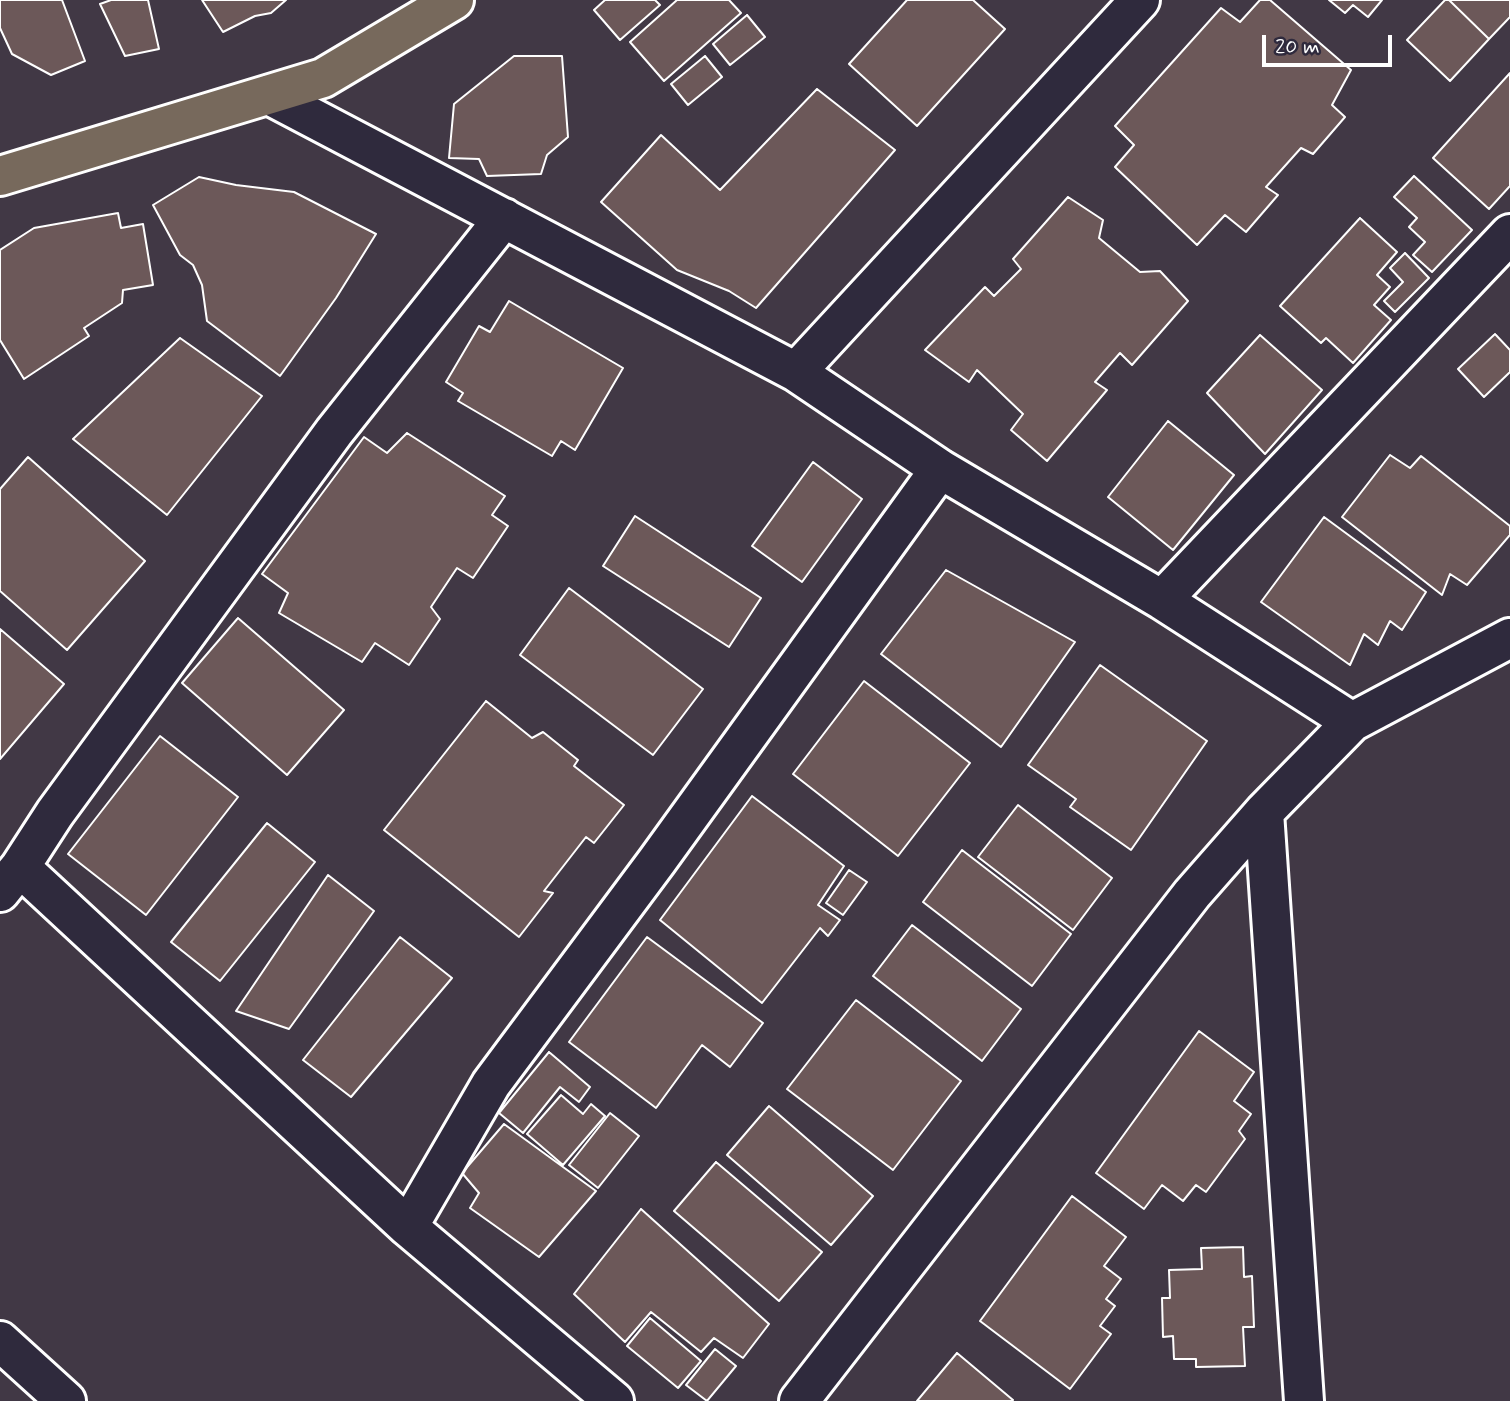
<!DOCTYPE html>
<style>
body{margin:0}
#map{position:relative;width:1510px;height:1401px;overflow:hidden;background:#413845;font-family:Mynerve,sans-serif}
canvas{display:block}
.scale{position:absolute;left:1262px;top:35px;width:130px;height:32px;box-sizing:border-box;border:4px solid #fff;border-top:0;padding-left:9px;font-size:21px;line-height:24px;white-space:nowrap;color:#fff;-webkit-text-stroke:5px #2f2a3d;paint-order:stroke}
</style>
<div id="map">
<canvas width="1510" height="1401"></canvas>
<div class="scale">20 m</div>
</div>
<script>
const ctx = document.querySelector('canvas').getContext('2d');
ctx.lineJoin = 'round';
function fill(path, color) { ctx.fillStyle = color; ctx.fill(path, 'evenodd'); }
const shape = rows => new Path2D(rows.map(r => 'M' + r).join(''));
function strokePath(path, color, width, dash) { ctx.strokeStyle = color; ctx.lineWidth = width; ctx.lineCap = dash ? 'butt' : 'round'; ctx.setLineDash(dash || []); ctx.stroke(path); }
const building = shape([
 [0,0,62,0,85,61,51,75,12,54,0,28,0,0],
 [111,0,148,0,159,49,125,56,100,4,111,0],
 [202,0,286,0,271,13,255,16,223,32,202,0],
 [605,0,655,0,660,5,620,40,594,10,605,0],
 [677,0,729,0,741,13,664,81,630,42,677,0],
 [907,0,973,0,1005,29,917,126,849,64,907,0],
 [1260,0,1270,0,1351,70,1332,105,1345,117,1313,154,1301,148,1266,187,1278,195,1246,232,1225,215,1197,245,1115,167,1134,145,1115,126,1221,8,1240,22,1260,0],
 [1329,0,1382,0,1368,17,1353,5,1345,13,1329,0],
 [1445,0,1449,0,1489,39,1450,81,1407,40,1445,0],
 [1449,0,1510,0,1510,17,1489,39,1449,0],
 [747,15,765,37,730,65,713,44,747,15],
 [514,56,562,56,568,137,547,155,541,174,487,176,479,159,449,158,454,104,514,56],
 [705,56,722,77,688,105,671,84,705,56],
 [1510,73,1510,186,1489,209,1433,158,1510,73],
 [817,89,895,150,756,308,729,291,677,270,601,202,661,135,720,190,817,89],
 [1414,176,1472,230,1432,272,1413,255,1425,242,1409,227,1417,218,1394,197,1414,176],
 [199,177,236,185,294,192,376,234,336,298,280,376,207,321,202,285,193,265,180,255,153,205,199,177],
 [1068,197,1103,220,1099,238,1140,272,1160,271,1188,301,1132,365,1120,353,1095,382,1107,390,1047,461,1011,430,1023,414,977,370,969,382,925,350,985,287,994,296,1021,269,1013,259,1068,197],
 [118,213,121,228,143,224,153,285,123,290,122,303,84,328,89,336,24,379,0,340,0,250,34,228,118,213],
 [1360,218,1397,252,1377,275,1390,287,1374,305,1391,320,1353,363,1326,338,1321,343,1280,306,1360,218],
 [1405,253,1429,278,1395,312,1384,301,1403,282,1390,268,1405,253],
 [509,301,623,368,575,450,561,441,552,456,458,401,463,393,446,382,479,326,490,332,509,301],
 [1495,334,1510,350,1510,372,1484,397,1458,369,1495,334],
 [1260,335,1322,390,1265,454,1207,393,1260,335],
 [180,338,262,396,167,515,73,439,180,338],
 [1168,421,1234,475,1173,550,1108,497,1168,421],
 [407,433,505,496,492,515,508,526,473,578,457,568,431,607,440,619,409,665,375,643,362,662,279,613,288,593,262,574,364,437,387,453,407,433],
 [1390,455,1410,468,1421,456,1510,526,1510,535,1467,585,1450,574,1442,595,1342,517,1390,455],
 [28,457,145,561,67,650,0,591,0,489,28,457],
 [813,462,862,499,802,582,752,546,813,462],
 [635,516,761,598,729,647,603,566,635,516],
 [1324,517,1426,592,1402,630,1390,621,1378,645,1364,634,1350,665,1261,602,1324,517],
 [946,570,1075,642,1001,747,881,654,946,570],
 [569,588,703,689,653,755,520,655,569,588],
 [238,618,344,710,287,775,182,683,238,618],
 [0,629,64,684,0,759,0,629],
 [1100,665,1207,741,1131,850,1070,807,1076,799,1028,765,1100,665],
 [864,681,970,763,898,856,793,774,864,681],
 [486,701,532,738,543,732,578,760,574,766,624,805,594,843,586,837,544,891,553,893,519,937,384,830,486,701],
 [160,736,238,797,146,915,68,854,160,736],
 [752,796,844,866,818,905,840,920,828,936,820,928,762,1003,660,920,752,796],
 [1018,805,1112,878,1073,930,978,857,1018,805],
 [267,823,315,862,220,981,171,942,267,823],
 [962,850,1071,934,1032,986,923,902,962,850],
 [849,870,867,882,843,915,826,903,849,870],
 [328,875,374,911,289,1029,236,1011,328,875],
 [912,925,1021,1009,982,1061,873,976,912,925],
 [400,937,452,978,351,1097,303,1060,400,937],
 [647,937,763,1023,730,1067,702,1045,656,1108,569,1042,647,937],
 [856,1000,961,1081,893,1170,787,1089,856,1000],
 [1199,1031,1254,1072,1234,1101,1251,1114,1239,1131,1245,1139,1206,1192,1196,1185,1183,1201,1162,1185,1144,1209,1096,1173,1199,1031],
 [549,1052,590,1087,579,1102,560,1087,523,1133,499,1113,549,1052],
 [561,1095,583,1114,591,1104,605,1116,563,1165,527,1134,561,1095],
 [769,1106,873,1196,831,1245,727,1155,769,1106],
 [610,1113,639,1136,598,1188,569,1165,610,1113],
 [504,1124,596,1191,539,1257,470,1208,479,1193,462,1173,504,1124],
 [716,1162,822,1252,779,1301,674,1211,716,1162],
 [1072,1196,1126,1237,1104,1266,1121,1279,1106,1299,1115,1306,1100,1326,1111,1334,1070,1389,980,1321,1072,1196],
 [641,1209,769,1324,743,1358,714,1338,701,1352,651,1312,625,1342,574,1294,641,1209],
 [1243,1247,1244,1277,1252,1276,1254,1327,1243,1327,1245,1366,1196,1367,1196,1359,1174,1359,1173,1336,1163,1337,1162,1298,1170,1298,1169,1270,1202,1269,1201,1248,1243,1247],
 [650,1318,701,1361,678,1388,627,1346,650,1318],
 [715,1349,736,1366,707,1401,686,1385,715,1349],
 [957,1353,1013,1400,1012,1401,917,1401,957,1353]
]);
const minor = shape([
 [269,95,796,372,940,469,1162,600,1352,722],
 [796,372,1140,0],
 [1162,600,1510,234],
 [1264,812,1304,1401],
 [20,867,408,1227,614,1401],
 [0,892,20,867,55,813,334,432,504,218],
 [408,1227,491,1084,657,861,940,469],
 [0,1341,66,1401],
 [799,1401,1192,894,1264,812,1352,722,1510,638]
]);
const major = shape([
 [0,176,323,78,454,0]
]);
fill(building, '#6c5859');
strokePath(building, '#fff', 2);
strokePath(minor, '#fff', 44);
strokePath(major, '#fff', 44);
strokePath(minor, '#2f2a3d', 38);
strokePath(major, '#77695c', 38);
</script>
